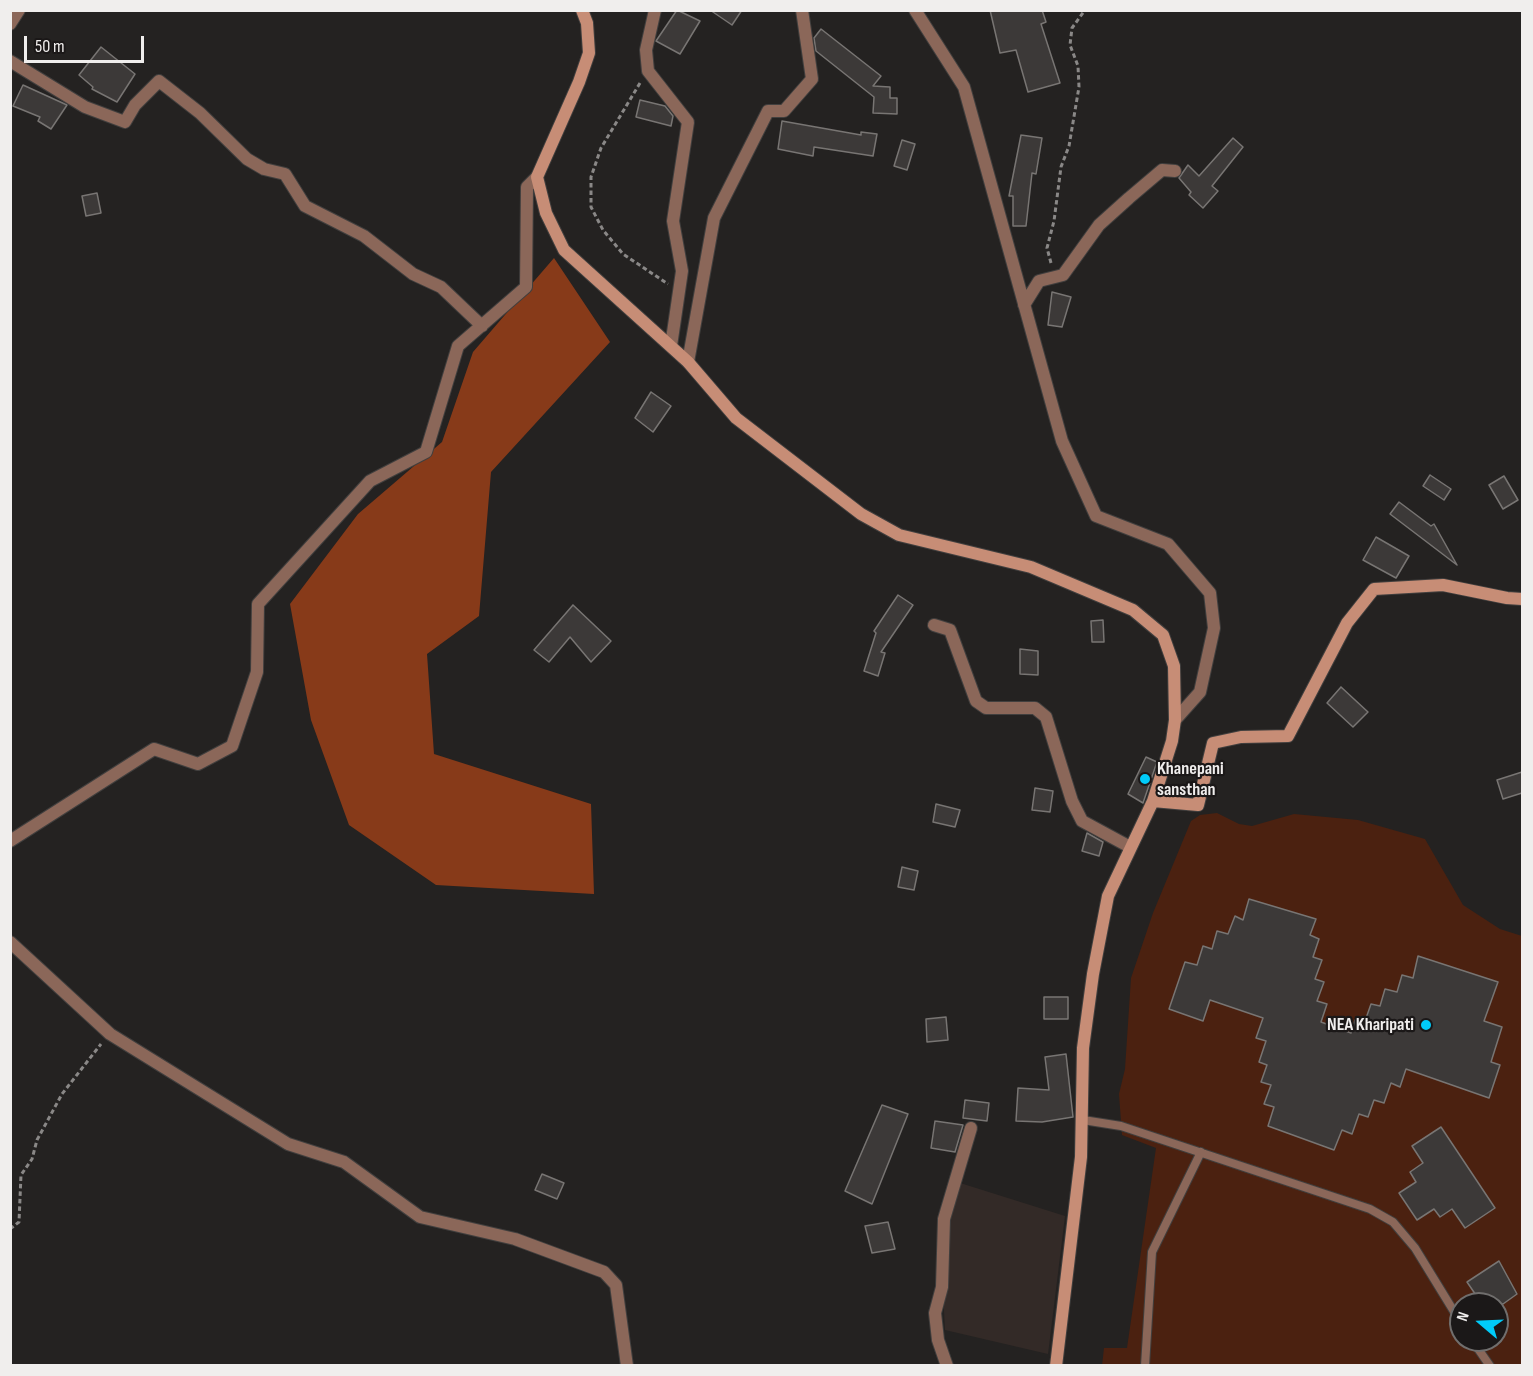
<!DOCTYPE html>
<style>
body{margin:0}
#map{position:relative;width:1533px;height:1376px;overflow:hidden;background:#242221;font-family:"Sofia Sans Condensed",sans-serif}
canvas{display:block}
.frame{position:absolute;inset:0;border:12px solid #f0eeed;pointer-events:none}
.north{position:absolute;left:1449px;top:1292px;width:60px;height:60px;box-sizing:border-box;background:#1b1818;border:2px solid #706e6d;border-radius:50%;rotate:289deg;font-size:16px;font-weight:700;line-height:24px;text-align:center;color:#f0eeed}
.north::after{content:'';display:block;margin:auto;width:21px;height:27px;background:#00cbf9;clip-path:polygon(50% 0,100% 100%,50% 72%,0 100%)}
.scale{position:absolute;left:24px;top:36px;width:120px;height:27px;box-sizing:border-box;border:3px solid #f0eeed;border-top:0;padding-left:8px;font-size:18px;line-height:21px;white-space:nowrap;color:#f0eeed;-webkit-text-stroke:4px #1b1818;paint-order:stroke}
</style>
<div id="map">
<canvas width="1533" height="1376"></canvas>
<div class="frame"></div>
<div class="north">N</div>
<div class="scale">50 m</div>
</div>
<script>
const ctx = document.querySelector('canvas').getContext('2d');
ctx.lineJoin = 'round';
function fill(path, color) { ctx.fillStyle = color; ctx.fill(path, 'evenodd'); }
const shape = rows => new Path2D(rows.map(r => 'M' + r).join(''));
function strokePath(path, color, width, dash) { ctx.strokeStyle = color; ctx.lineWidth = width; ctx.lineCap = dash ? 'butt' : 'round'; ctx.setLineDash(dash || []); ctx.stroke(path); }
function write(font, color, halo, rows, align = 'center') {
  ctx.font = font + ' "Sofia Sans Condensed",sans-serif'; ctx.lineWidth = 4.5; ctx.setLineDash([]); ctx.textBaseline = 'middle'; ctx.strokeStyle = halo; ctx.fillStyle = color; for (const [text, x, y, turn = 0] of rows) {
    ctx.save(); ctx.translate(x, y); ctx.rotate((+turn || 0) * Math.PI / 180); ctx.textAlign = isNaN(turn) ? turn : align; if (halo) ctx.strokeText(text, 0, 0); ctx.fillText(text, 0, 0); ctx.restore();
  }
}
const built = shape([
 [957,1182,1065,1216,1048,1354,945,1330,941,1251]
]);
const green = shape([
 [1217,813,1239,824,1252,826,1294,814,1358,820,1425,839,1463,905,1500,929,1522,936,1522,1365,1102,1366,1104,1348,1127,1348,1156,1148,1122,1135,1119,1094,1125,1069,1131,978,1153,913,1191,821,1200,815],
 [1461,1304,1497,1304,1497,1340,1461,1340]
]);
const forest = shape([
 [554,258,610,342,491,472,479,616,427,654,434,754,591,804,594,894,436,885,349,825,311,720,290,604,358,514,442,442,473,352]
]);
const building = shape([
 [677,10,700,21,680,54,656,41,677,10],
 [710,10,742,10,732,25,710,10],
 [990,10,1042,10,1046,22,1041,24,1060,83,1028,92,1016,50,1000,53,990,10],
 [821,29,881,76,873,86,890,87,890,98,897,98,897,114,873,113,874,97,816,51,814,38,821,29],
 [101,47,135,74,117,102,92,89,93,87,79,75,101,47],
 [23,85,67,105,51,129,38,121,40,117,13,106,23,85],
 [640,100,665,106,673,116,671,126,636,117,640,100],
 [782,121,861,135,861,132,877,134,873,156,814,147,813,156,778,149,782,121],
 [1021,135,1042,138,1036,174,1032,173,1026,226,1013,226,1013,196,1009,196,1021,135],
 [1233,138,1243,147,1212,186,1218,191,1203,208,1189,195,1191,192,1179,178,1188,165,1199,176,1233,138],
 [902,140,915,144,907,170,894,166,902,140],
 [97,193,101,213,86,216,82,196,97,193],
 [1052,292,1071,297,1062,327,1048,325,1052,292],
 [651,392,671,406,653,432,635,418,651,392],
 [1430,475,1451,489,1444,500,1423,486,1430,475],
 [1504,476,1518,500,1503,509,1489,485,1504,476],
 [1399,502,1431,526,1434,524,1457,565,1390,514,1399,502],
 [1376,537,1409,556,1396,578,1363,560,1376,537],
 [898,595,913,605,881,652,885,653,878,676,864,671,876,633,874,631,898,595],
 [573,605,611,641,591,662,570,637,549,662,534,650,573,605],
 [1103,620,1104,642,1092,642,1091,621,1103,620],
 [1020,649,1038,651,1038,675,1020,674,1020,649],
 [1341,687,1368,712,1353,727,1327,703,1341,687],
 [1146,757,1157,762,1143,803,1128,794,1146,757],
 [1522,772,1522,793,1503,799,1497,780,1522,772],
 [1035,788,1053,791,1050,812,1032,810,1035,788],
 [936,804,960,810,955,827,933,822,936,804],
 [1087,833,1103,842,1099,856,1082,851,1087,833],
 [902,867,918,871,914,890,898,887,902,867],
 [1249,899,1316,919,1310,935,1319,939,1313,957,1322,960,1315,979,1324,982,1317,1001,1327,1004,1321,1022,1351,1033,1355,1020,1364,1024,1371,1004,1380,1006,1385,989,1397,992,1402,975,1413,978,1418,956,1498,982,1484,1021,1502,1027,1491,1062,1500,1065,1489,1098,1406,1069,1400,1087,1391,1083,1384,1103,1374,1100,1368,1117,1359,1114,1352,1134,1342,1130,1334,1150,1268,1126,1274,1107,1264,1104,1271,1085,1261,1082,1267,1065,1259,1062,1266,1041,1256,1038,1263,1018,1210,1000,1203,1021,1169,1009,1185,962,1197,965,1203,946,1212,949,1217,931,1228,934,1235,916,1243,920,1249,899],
 [1044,997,1068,997,1068,1019,1044,1019,1044,997],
 [946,1017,948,1040,927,1042,926,1019,946,1017],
 [1066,1054,1073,1117,1042,1122,1016,1121,1018,1088,1049,1090,1045,1057,1066,1054],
 [965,1100,989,1103,987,1121,963,1118,965,1100],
 [882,1105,908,1114,872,1204,845,1191,882,1105],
 [935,1121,963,1125,955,1152,931,1148,935,1121],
 [1441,1127,1495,1208,1465,1228,1452,1209,1440,1217,1434,1209,1417,1220,1399,1193,1416,1182,1410,1172,1423,1163,1412,1146,1441,1127],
 [542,1174,564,1183,557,1199,535,1190,542,1174],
 [888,1222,895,1249,872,1253,865,1226,888,1222],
 [1499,1261,1517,1294,1503,1304,1482,1304,1467,1282,1499,1261]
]);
const path = shape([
 [640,83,601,148,591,177,591,207,603,230,623,254,668,284],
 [1051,263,1047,248,1054,221,1061,167,1069,146,1079,87,1078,66,1070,45,1072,28,1085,10],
 [10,1229,19,1222,21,1175,32,1159,37,1140,62,1094,101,1044]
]);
const lane = shape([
 [1083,1120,1121,1126,1370,1209,1393,1222,1415,1248,1461,1323],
 [1472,1340,1490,1366],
 [1145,1366,1152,1252,1201,1152]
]);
const street = shape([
 [655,10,646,50,648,71,688,122,673,221,682,271,671,346],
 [915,10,964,87,1062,441,1096,516,1168,544,1210,593,1214,628,1200,692,1175,720],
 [10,24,19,10],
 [10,61,85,107,125,122,135,105,159,81,200,113,247,159,264,169,285,174,305,206,364,236,413,274,441,287,482,326],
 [1024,305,1039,281,1063,275,1099,225,1129,198,1162,170,1175,171],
 [688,362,714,218,768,111,784,111,812,79,802,10],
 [934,625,950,630,976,701,986,708,1035,708,1046,717,1072,801,1082,821,1130,847],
 [10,841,154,749,198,764,232,746,257,672,258,604,370,481,426,452,458,346,526,287,527,187,537,177],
 [10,942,110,1034,288,1144,344,1162,420,1217,515,1239,604,1272,616,1285,627,1366],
 [947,1366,938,1340,935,1313,942,1287,944,1219,971,1128]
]);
const secondary = shape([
 [582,10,587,23,589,53,579,82,537,177,546,213,564,250,688,362,736,418,861,514,899,535,1031,567,1133,610,1163,635,1174,666,1175,720,1172,741,1153,801,1108,896,1093,974,1083,1048,1081,1157,1056,1366],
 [1153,801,1198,805,1213,743,1241,737,1288,736,1347,623,1374,589,1443,585,1507,598,1522,599]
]);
const markers = [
 [1145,779,6,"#00cbf9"],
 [1426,1025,6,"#00cbf9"]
];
const poiNames = [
 ["Khanepani",1157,769],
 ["sansthan",1157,790],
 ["NEA Kharipati",1414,1025,"right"]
];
fill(built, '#332a27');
fill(green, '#4b2110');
fill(forest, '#873a19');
fill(building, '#3c3938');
strokePath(building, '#787573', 1.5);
strokePath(lane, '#413f3e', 10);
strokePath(street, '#413f3e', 14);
strokePath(secondary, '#413f3e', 14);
strokePath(path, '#8a8887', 3, [4.5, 3]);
strokePath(lane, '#8b6759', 8);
strokePath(street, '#8b6759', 12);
strokePath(secondary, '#c78d76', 12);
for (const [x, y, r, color] of markers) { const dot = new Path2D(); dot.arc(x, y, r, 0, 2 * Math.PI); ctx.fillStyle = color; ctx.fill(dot); strokePath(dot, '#1b1818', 2); }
write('bold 18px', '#f0eeed', '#1b1818', poiNames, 'left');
</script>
